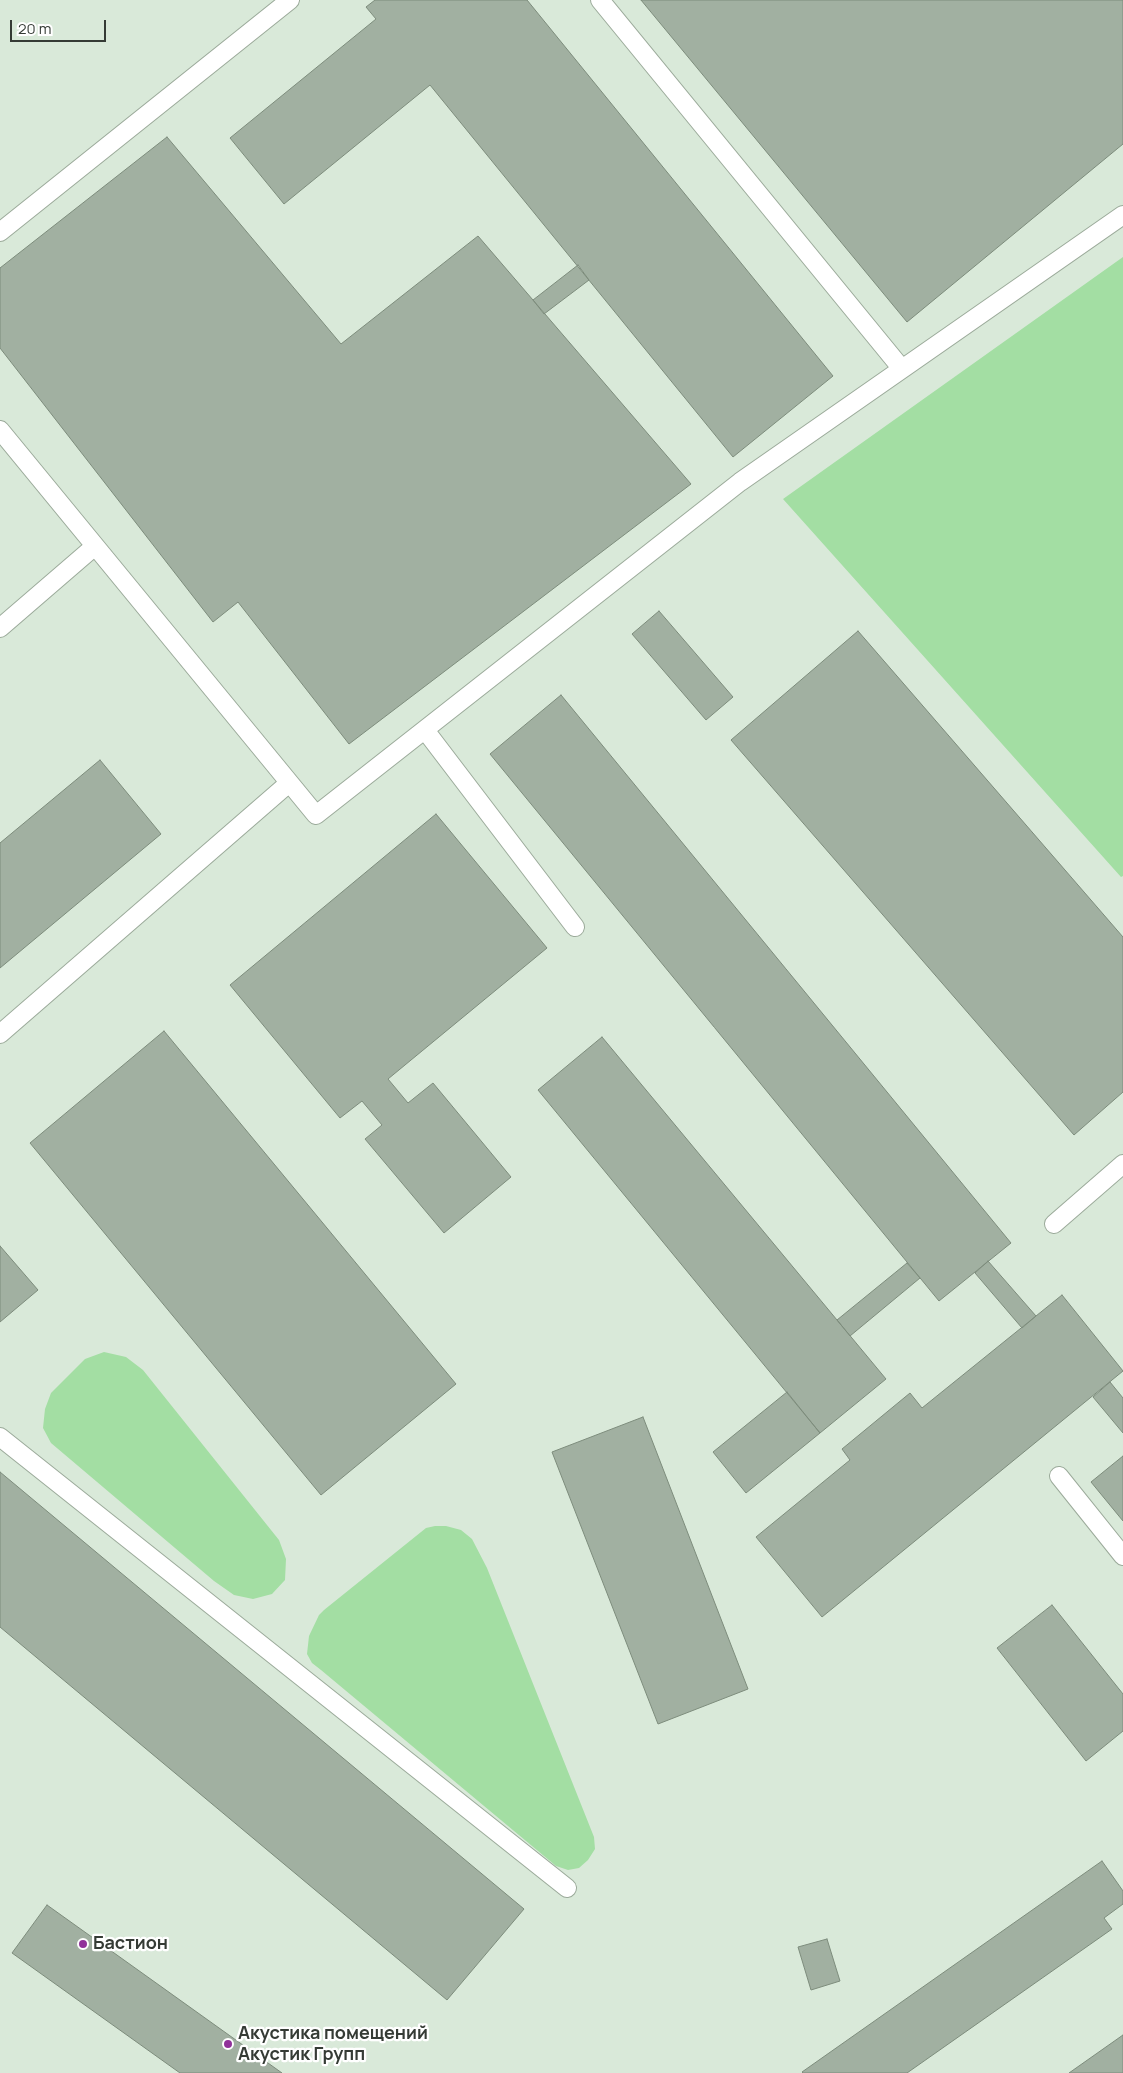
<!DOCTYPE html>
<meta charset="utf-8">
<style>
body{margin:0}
#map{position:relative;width:1123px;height:2073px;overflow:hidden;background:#d9e9d9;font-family:Manrope,sans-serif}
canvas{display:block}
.scale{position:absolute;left:10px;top:20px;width:96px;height:22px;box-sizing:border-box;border:2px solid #353b35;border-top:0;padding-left:6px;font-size:15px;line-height:18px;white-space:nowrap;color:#353b35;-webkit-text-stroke:4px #fff;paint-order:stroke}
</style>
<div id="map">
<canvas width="1123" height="2073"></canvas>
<div class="scale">20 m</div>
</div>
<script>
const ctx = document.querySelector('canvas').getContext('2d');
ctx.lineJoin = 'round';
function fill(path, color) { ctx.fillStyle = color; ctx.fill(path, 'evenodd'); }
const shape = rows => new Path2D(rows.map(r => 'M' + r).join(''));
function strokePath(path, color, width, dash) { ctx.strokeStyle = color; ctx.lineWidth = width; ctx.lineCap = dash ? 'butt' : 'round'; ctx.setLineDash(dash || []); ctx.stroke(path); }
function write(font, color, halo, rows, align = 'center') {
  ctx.font = font + ' Manrope,sans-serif'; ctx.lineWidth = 4.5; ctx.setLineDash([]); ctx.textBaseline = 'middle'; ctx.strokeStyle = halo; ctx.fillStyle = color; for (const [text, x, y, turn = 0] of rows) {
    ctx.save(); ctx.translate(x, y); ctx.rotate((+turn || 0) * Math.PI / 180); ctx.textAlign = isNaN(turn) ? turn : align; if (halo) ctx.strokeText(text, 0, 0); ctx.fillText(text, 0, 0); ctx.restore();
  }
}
const green = shape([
 [1123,257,1123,876,1121,877,783,499],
 [104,1352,126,1357,143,1370,279,1540,286,1559,285,1580,272,1594,253,1599,234,1595,214,1581,51,1443,43,1428,45,1409,51,1393,85,1359],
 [435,1526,446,1526,461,1530,472,1539,487,1568,594,1837,595,1849,588,1860,579,1868,568,1870,556,1866,321,1670,312,1663,307,1654,309,1636,319,1615,324,1610,426,1528]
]);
const building = shape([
 [375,0,527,0,833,376,733,457,430,85,284,204,230,138,376,19,366,7,375,0],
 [641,0,1123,0,1123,144,907,322,641,0],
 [167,137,341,344,478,236,691,484,349,744,238,602,213,622,0,348,0,268,167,137],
 [578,265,589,280,544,314,533,300,578,265],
 [659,611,733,697,706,720,632,634,659,611],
 [858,631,1123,937,1123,1092,1074,1135,731,740,858,631],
 [561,695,1011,1243,939,1301,490,754,561,695],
 [100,760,161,834,0,968,0,843,100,760],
 [436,814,547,948,388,1079,408,1103,433,1083,511,1177,444,1233,365,1139,382,1125,362,1101,340,1118,230,985,436,814],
 [164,1031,456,1384,321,1495,30,1143,164,1031],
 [602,1037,886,1379,820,1433,538,1090,602,1037],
 [0,1246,38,1290,0,1322,0,1246],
 [988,1261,1036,1316,1022,1328,975,1273,988,1261],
 [907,1263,920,1278,850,1336,837,1320,907,1263],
 [1062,1295,1123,1371,822,1617,756,1537,850,1460,842,1449,910,1393,922,1408,1062,1295],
 [1110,1382,1123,1398,1123,1433,1093,1397,1110,1382],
 [787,1392,820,1433,746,1493,713,1452,787,1392],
 [643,1417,748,1689,658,1724,552,1452,643,1417],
 [1123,1456,1123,1521,1091,1482,1123,1456],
 [0,1472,524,1909,447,2000,0,1627,0,1472],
 [1052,1605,1123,1694,1123,1731,1086,1761,997,1648,1052,1605],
 [1102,1861,1123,1891,1123,1904,1104,1918,1112,1929,907,2073,803,2073,802,2072,1102,1861],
 [47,1905,282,2073,180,2073,12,1953,47,1905],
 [827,1939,840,1981,811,1990,798,1947,827,1939],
 [1123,2035,1123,2073,1069,2073,1123,2035]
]);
const lane = shape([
 [600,0,902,369],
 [0,232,290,0],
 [0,430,316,815,740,482,1123,215],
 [0,628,95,546],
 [425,730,575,927],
 [0,1034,289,783],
 [1054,1224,1123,1164],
 [0,1437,567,1888],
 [1059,1476,1123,1556]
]);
const markers = [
 [83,1944,5,"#91319a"],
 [228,2044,5,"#91319a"]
];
const poiNames = [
 ["Бастион",93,1944],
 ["Акустика помещений",238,2034],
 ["Акустик Групп",238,2055]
];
fill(green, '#a3dea3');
fill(building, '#a1b0a1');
strokePath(building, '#7d8c7c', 1);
strokePath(lane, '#9baa9a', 20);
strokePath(lane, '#fff', 18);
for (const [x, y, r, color] of markers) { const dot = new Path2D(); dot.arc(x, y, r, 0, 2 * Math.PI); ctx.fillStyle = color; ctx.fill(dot); strokePath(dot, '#fff', 2); }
write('bold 18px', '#353b35', '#fff', poiNames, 'left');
</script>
